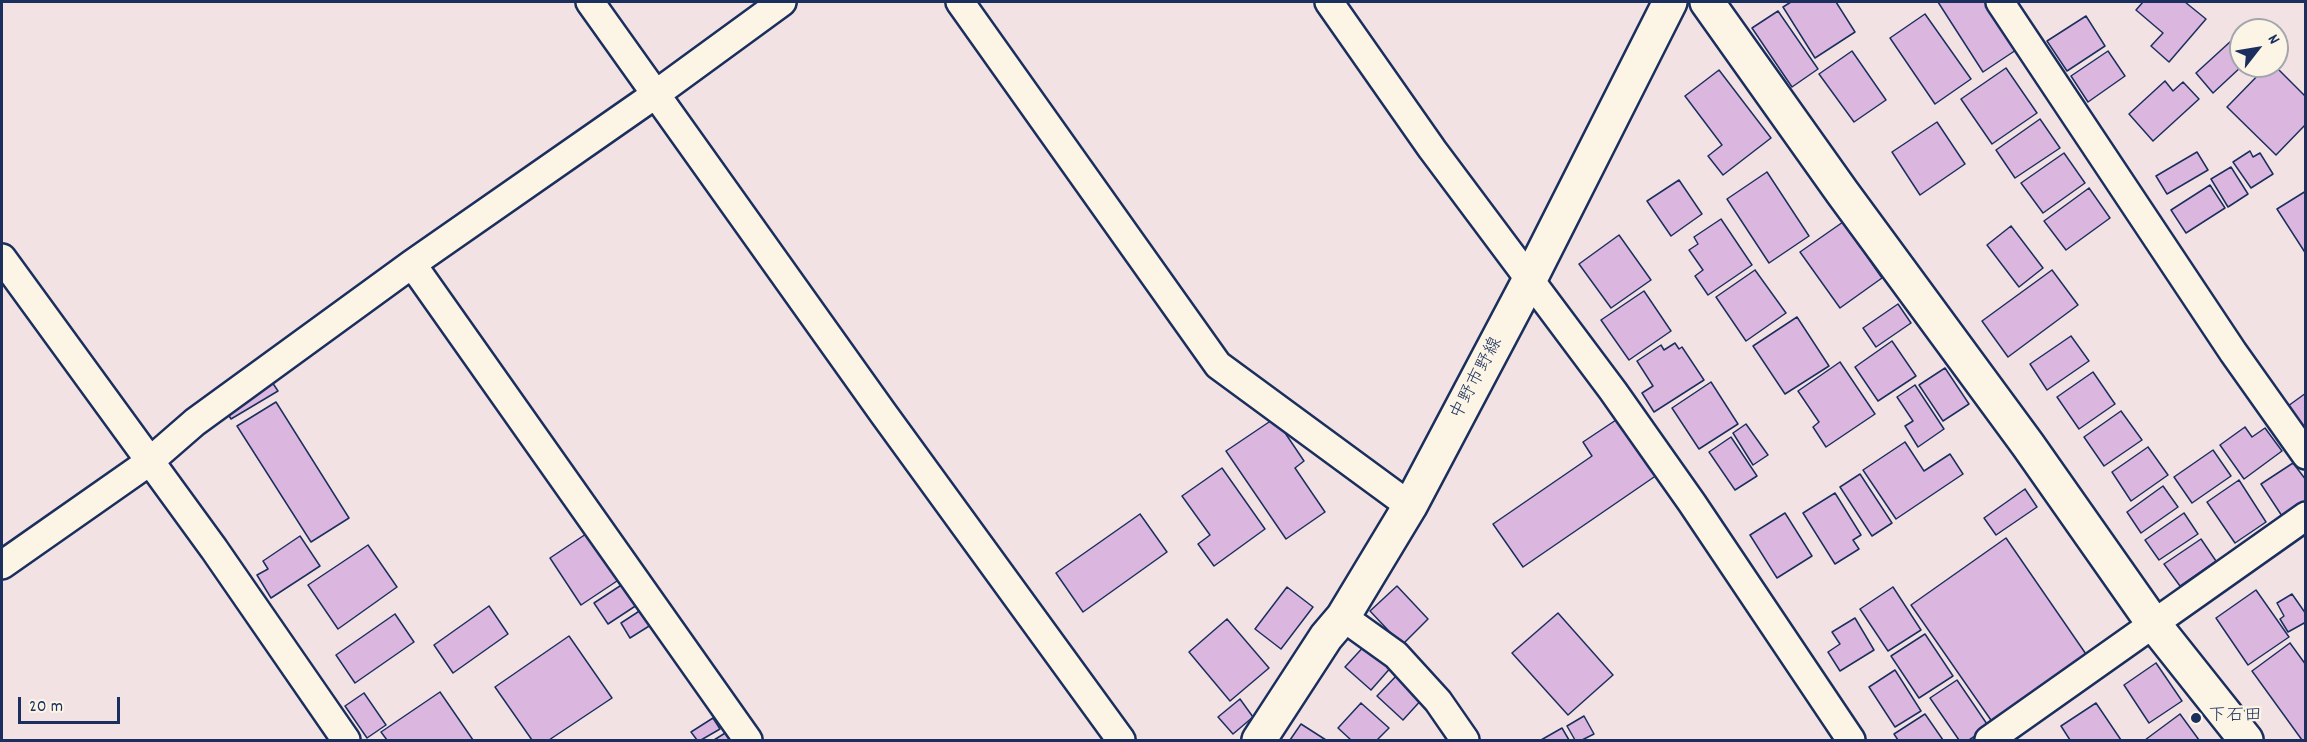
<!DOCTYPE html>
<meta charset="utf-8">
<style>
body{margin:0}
#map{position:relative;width:2307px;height:742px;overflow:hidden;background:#f2e2e4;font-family:Dekko,sans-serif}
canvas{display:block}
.frame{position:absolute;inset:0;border:3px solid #1b2f5e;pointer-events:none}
.north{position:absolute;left:2229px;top:18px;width:60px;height:60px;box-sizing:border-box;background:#fcf5e5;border:2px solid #a2a6af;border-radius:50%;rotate:59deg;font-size:16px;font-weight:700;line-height:24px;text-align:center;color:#1b2f5e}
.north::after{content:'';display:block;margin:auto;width:21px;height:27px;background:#1b2f5e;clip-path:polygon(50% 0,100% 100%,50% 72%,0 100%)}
.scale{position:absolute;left:18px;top:697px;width:102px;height:27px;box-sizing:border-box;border:3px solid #1b2f5e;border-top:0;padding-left:8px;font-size:18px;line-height:21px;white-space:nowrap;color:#1b2f5e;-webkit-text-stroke:4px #fcf5e5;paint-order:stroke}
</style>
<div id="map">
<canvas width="2307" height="742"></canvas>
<div class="frame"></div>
<div class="north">N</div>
<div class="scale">20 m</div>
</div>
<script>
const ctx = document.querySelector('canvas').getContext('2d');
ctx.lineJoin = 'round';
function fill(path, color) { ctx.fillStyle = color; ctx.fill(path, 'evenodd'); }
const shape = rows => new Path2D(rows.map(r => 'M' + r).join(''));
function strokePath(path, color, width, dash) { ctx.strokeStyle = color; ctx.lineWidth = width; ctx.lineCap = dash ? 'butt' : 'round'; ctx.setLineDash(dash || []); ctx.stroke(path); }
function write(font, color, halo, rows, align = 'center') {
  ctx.font = font + ' Dekko,"Klee One",sans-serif'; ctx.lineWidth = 4.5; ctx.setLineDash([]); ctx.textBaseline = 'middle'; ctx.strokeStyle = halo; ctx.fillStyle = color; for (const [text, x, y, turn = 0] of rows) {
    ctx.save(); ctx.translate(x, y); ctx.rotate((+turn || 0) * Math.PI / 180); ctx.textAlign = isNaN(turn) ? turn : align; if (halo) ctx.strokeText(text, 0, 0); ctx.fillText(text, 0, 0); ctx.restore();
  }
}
const building = shape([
 [1791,2,1836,2,1855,32,1815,58,1783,7,1791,2],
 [1938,2,1985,2,2016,50,1983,72,1938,2],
 [2143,2,2185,2,2206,19,2169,62,2151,46,2163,33,2136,10,2143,2],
 [1778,11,1818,69,1792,87,1752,28,1778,11],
 [1925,14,1971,79,1935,104,1890,38,1925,14],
 [2086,16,2105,46,2067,71,2047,41,2086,16],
 [2231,41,2241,52,2242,66,2213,93,2196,73,2231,41],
 [1852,51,1886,100,1854,122,1819,74,1852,51],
 [2108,51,2125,76,2088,102,2071,76,2108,51],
 [2267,66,2275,66,2306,97,2306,124,2276,155,2227,107,2267,66],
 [2006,68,2037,113,1992,144,1961,99,2006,68],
 [1719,70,1771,138,1723,175,1708,156,1722,145,1685,96,1719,70],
 [2165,81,2173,91,2183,82,2199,99,2153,141,2129,114,2165,81],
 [2040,119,2060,148,2015,178,1996,150,2040,119],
 [1937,122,1965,164,1920,195,1892,152,1937,122],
 [2250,151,2253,157,2260,153,2273,174,2251,188,2233,162,2250,151],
 [2197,152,2208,170,2167,194,2156,176,2197,152],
 [2064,153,2085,183,2043,213,2021,183,2064,153],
 [2231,167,2248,194,2228,207,2211,179,2231,167],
 [1767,172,1809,236,1769,263,1727,199,1767,172],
 [1679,180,1702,214,1671,236,1647,201,1679,180],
 [2210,185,2225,208,2186,233,2171,210,2210,185],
 [2089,188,2110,218,2066,250,2044,221,2089,188],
 [2306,191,2306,254,2277,209,2306,191],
 [1721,219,1752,265,1708,295,1695,276,1703,270,1689,250,1698,244,1694,237,1721,219],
 [1843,222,1882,278,1840,308,1800,252,1843,222],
 [2011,226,2043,268,2019,287,1987,245,2011,226],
 [1619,235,1651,280,1611,308,1579,264,1619,235],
 [1755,270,1786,313,1746,341,1716,297,1755,270],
 [2052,270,2078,305,2008,357,1982,321,2052,270],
 [1644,291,1671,331,1629,360,1601,320,1644,291],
 [1898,304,1911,323,1876,347,1863,328,1898,304],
 [1797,317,1829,366,1785,394,1753,346,1797,317],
 [2071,336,2089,361,2047,390,2030,364,2071,336],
 [1892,341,1916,376,1878,401,1855,367,1892,341],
 [1675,343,1679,349,1682,347,1704,380,1654,412,1642,393,1653,386,1637,361,1661,345,1664,350,1675,343],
 [1840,362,1875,414,1826,447,1813,427,1819,422,1798,391,1840,362],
 [1945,368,1969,404,1943,421,1919,385,1945,368],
 [2093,372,2115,404,2079,429,2057,397,2093,372],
 [272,382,278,391,231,419,225,409,272,382],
 [1711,382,1738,424,1699,449,1672,408,1711,382],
 [1915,385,1944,429,1918,447,1905,426,1913,421,1897,397,1915,385],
 [2306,393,2306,431,2288,406,2306,393],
 [276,402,349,518,311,542,237,426,276,402],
 [2121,411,2142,440,2104,466,2084,437,2121,411],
 [1275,418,1304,461,1295,468,1325,512,1286,539,1226,451,1275,418],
 [1619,418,1657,475,1523,567,1493,524,1592,456,1583,442,1619,418],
 [1746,424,1768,455,1753,465,1733,433,1746,424],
 [2245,427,2252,437,2265,428,2282,451,2244,479,2220,445,2245,427],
 [1731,437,1757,476,1735,490,1709,452,1731,437],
 [1905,442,1924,471,1950,454,1963,474,1896,519,1863,470,1905,442],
 [2148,447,2168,475,2131,501,2112,472,2148,447],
 [2213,450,2231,476,2192,503,2174,477,2213,450],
 [2293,463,2306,480,2306,500,2282,516,2261,484,2293,463],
 [1222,468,1265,529,1214,566,1198,544,1210,535,1182,496,1222,468],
 [1860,474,1892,523,1872,536,1840,487,1860,474],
 [2239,480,2266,522,2235,543,2207,502,2239,480],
 [2163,486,2178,507,2141,533,2127,512,2163,486],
 [2025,489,2037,507,1996,535,1984,518,2025,489],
 [1835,493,1861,535,1853,540,1859,549,1835,564,1803,513,1835,493],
 [1785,513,1812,556,1777,578,1750,535,1785,513],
 [2184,513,2198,534,2159,560,2145,540,2184,513],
 [1140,514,1167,552,1083,612,1056,573,1140,514],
 [592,530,623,577,581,605,550,558,592,530],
 [300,536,320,566,271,598,257,575,268,569,263,561,300,536],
 [2006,538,2088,657,1993,723,1911,605,2006,538],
 [2201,539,2216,561,2180,586,2164,564,2201,539],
 [368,545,397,587,338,629,308,585,368,545],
 [626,582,640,603,608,624,594,603,626,582],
 [1397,586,1428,619,1402,645,1370,611,1397,586],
 [1287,587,1313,607,1281,649,1255,629,1287,587],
 [1893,587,1921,630,1888,651,1860,609,1893,587],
 [2256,590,2289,637,2248,665,2216,618,2256,590],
 [2292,594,2306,614,2306,622,2288,632,2280,619,2284,616,2277,603,2292,594],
 [489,606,508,634,453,673,434,645,489,606],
 [644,608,654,623,630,638,621,623,644,608],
 [1558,613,1613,675,1568,715,1512,653,1558,613],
 [395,614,414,642,355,683,336,655,395,614],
 [1855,618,1874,650,1840,671,1828,652,1840,644,1832,632,1855,618],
 [1227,619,1269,668,1230,701,1189,652,1227,619],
 [1925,634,1953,676,1919,698,1891,656,1925,634],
 [569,636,612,698,549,740,532,740,495,687,569,636],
 [1367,643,1393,665,1371,690,1345,667,1367,643],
 [2290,643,2306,665,2306,740,2302,740,2252,671,2290,643],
 [2156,663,2182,701,2149,723,2124,685,2156,663],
 [1895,670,1921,711,1895,727,1869,687,1895,670],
 [1399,673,1424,697,1403,720,1377,696,1399,673],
 [1957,680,1989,727,1969,740,1959,740,1930,698,1957,680],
 [440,692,473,740,387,740,381,732,440,692],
 [364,693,386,725,367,738,345,706,364,693],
 [1240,699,1253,717,1233,734,1218,717,1240,699],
 [1361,703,1389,728,1377,740,1351,740,1338,728,1361,703],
 [2096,703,2121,740,2070,740,2061,726,2096,703],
 [1925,714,1943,740,1898,740,1894,734,1925,714],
 [2180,714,2199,740,2145,740,2180,714],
 [1584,716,1594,734,1582,740,1575,740,1567,726,1584,716],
 [713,718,720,729,701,740,697,740,691,732,713,718],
 [1301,724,1326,740,1290,740,1301,724],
 [1562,728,1569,740,1541,740,1562,728],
 [730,730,737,740,714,740,730,730]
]);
const minor = shape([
 [590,2,883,413,1121,740],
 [960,2,1218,365,1410,506],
 [1329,2,1432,149,1613,391,1692,503,1851,740],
 [2000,2,2233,352,2306,455],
 [2,258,214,549,346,740],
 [412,264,748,740],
 [2,565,149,462,195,422,412,264,656,94,782,2],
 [1343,617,1396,655,1438,701,1465,740],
 [1989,740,2306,516]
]);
const tertiary = shape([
 [1707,2,1842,192,2028,445,2153,623,2246,740]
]);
const secondary = shape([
 [1259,740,1326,637,1343,617,1410,506,1530,279,1670,2]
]);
const markers = [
 [2196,718,6,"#1b2f5e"]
];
const streetNames = [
 ["中野市野線",1478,379,-62]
];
const poiNames = [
 ["下石田",2208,718]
];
fill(building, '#dbb7e0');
strokePath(building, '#1b2f5e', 1.5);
strokePath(minor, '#1b2f5e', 32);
strokePath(tertiary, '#1b2f5e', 38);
strokePath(secondary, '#1b2f5e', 38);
strokePath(minor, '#fcf5e5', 27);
strokePath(tertiary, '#fcf5e5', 33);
strokePath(secondary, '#fcf5e5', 33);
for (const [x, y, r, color] of markers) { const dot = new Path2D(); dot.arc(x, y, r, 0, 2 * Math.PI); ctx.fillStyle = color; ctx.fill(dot); strokePath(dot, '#fcf5e5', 2); }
write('18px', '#1b2f5e', '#fcf5e5', streetNames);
write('18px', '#1b2f5e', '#fcf5e5', poiNames, 'left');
</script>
